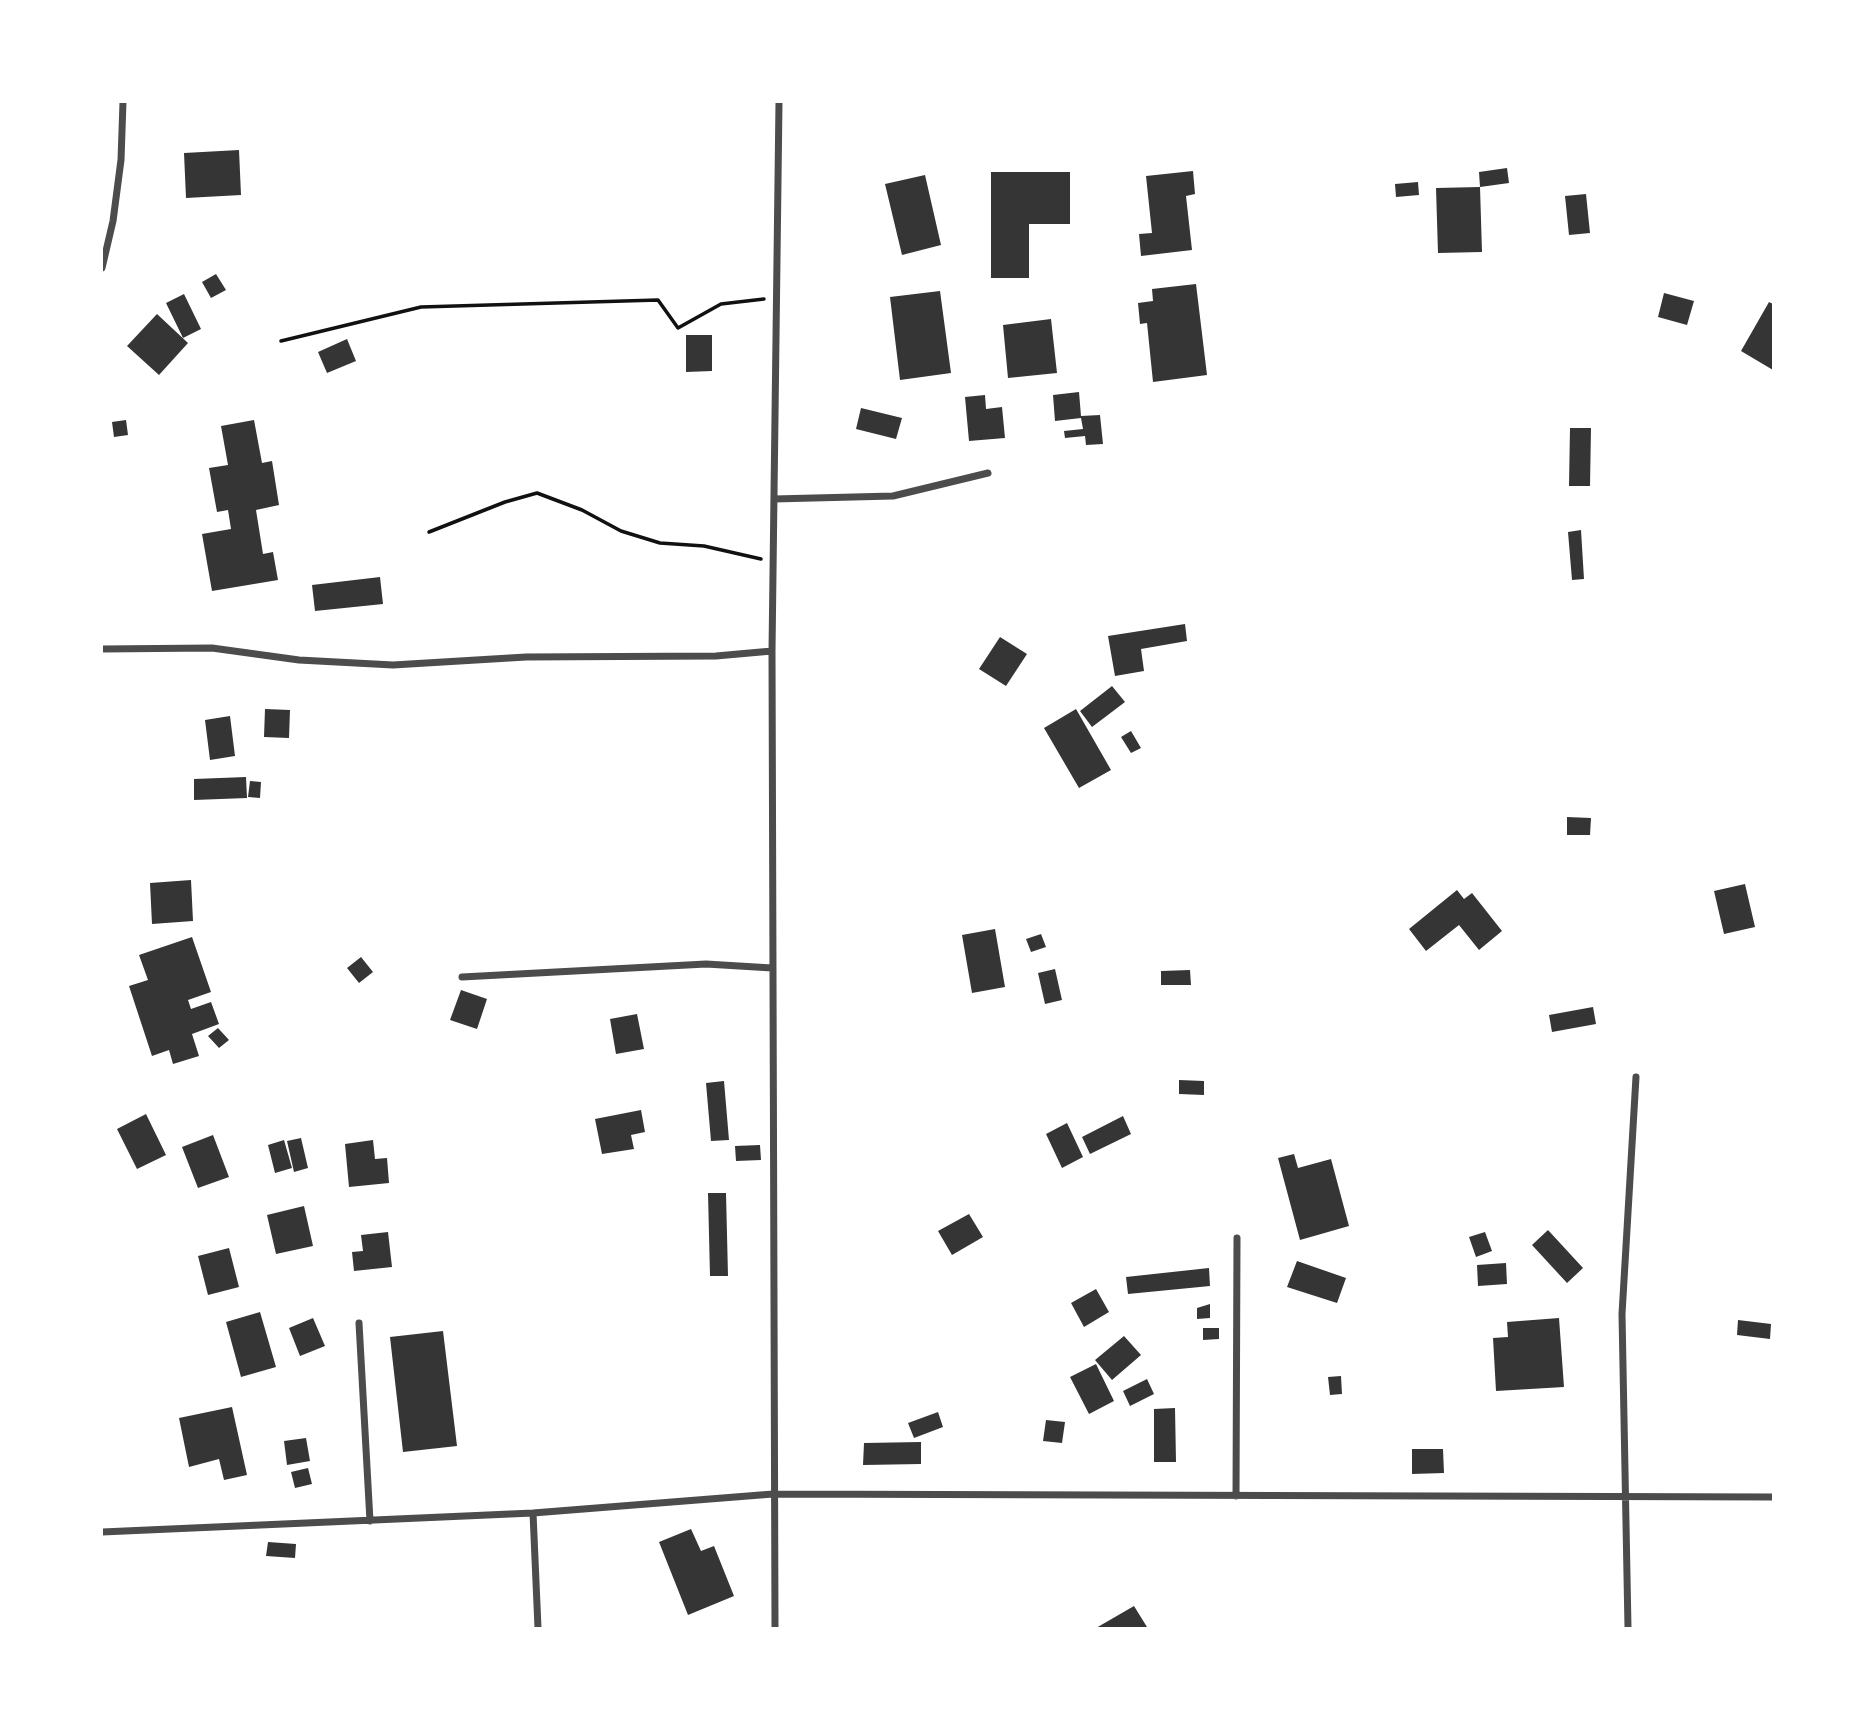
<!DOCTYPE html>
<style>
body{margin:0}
#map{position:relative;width:1875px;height:1730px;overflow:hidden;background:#fff;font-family:Karla,sans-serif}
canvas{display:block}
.frame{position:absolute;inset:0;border:103px solid #fff;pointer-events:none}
</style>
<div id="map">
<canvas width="1875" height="1730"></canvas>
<div class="frame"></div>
</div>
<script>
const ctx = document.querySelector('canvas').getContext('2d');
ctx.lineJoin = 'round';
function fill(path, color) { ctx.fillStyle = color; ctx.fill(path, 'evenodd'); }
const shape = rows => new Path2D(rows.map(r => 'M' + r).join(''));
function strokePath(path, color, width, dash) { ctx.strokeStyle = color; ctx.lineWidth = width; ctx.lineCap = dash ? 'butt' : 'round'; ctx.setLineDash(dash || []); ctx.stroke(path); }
const building = shape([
 [239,150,241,195,186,198,184,153],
 [1507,168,1509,183,1480,187,1479,172],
 [1193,171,1195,194,1186,196,1192,250,1141,256,1139,234,1152,233,1146,176],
 [991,172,1070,172,1070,224,1029,224,1029,278,991,278],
 [925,175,941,245,902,255,885,184],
 [1418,182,1419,195,1396,197,1395,184],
 [1480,187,1482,252,1438,253,1436,188],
 [1586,194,1590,233,1569,235,1565,196],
 [216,274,226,290,211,298,202,282],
 [1196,284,1207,375,1153,382,1147,323,1140,324,1138,303,1153,301,1152,289],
 [940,291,951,373,900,380,890,297],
 [1664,293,1694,301,1687,325,1658,317],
 [184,294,201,329,183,338,166,303],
 [1769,302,1773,304,1773,370,1741,351],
 [157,314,188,343,159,375,127,346],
 [1051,319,1057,373,1008,378,1003,325],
 [686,335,712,335,712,371,686,372],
 [347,339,356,361,327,373,318,352],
 [1079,392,1081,416,1100,415,1103,444,1086,445,1085,436,1065,438,1064,431,1083,429,1081,418,1055,421,1053,395],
 [985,395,986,409,1002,407,1005,438,969,441,965,397],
 [861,408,902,418,896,439,856,429],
 [126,420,128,435,114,437,112,422],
 [254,420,262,463,272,461,279,505,256,510,263,554,273,552,278,580,212,591,202,534,231,529,228,510,217,512,209,468,228,465,221,426],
 [1570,428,1591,428,1590,486,1569,486],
 [1581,530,1584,579,1572,580,1568,532],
 [380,577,383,604,315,611,312,585],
 [1185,624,1187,641,1141,649,1144,671,1115,676,1108,636],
 [1000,637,1027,654,1006,686,979,669],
 [1112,686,1125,702,1092,727,1080,711],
 [265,709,290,710,289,738,264,737],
 [1076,709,1111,770,1079,788,1044,728],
 [230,716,235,756,210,760,205,720],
 [1131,731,1141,748,1131,753,1121,737],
 [246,777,247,798,194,800,194,779],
 [250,781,261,782,260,798,248,797],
 [1567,817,1591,818,1590,835,1567,835],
 [191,880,193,921,152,924,150,883],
 [1745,884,1755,927,1724,934,1714,891],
 [1457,890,1464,899,1472,893,1502,931,1479,950,1459,925,1426,951,1409,929],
 [995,929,1005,987,972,993,962,935],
 [1041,934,1046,947,1031,952,1026,939],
 [192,937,211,992,188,1000,191,1009,211,1002,219,1024,192,1034,199,1056,173,1064,169,1050,152,1056,129,986,148,980,139,955],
 [361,957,373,972,359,983,347,968],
 [1055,969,1062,1000,1045,1004,1038,973],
 [1190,970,1191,985,1161,985,1161,971],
 [461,990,487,999,477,1029,450,1020],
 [1593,1007,1596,1024,1552,1032,1549,1015],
 [637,1014,644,1049,616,1054,610,1019],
 [218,1028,229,1040,219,1048,208,1036],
 [1179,1080,1204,1081,1204,1095,1179,1094],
 [724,1081,729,1140,711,1141,706,1083],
 [641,1110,645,1132,631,1135,634,1149,602,1154,595,1119],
 [146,1114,166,1155,137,1169,117,1129],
 [1123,1116,1131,1134,1090,1154,1082,1137],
 [1067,1123,1083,1157,1062,1168,1046,1134],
 [213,1135,229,1177,198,1188,182,1147],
 [301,1138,308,1168,294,1172,287,1141],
 [284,1140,292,1168,275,1173,268,1145],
 [373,1140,375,1159,387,1158,389,1183,349,1187,345,1144],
 [760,1145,761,1160,736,1161,735,1146],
 [1294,1154,1298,1168,1331,1159,1349,1226,1300,1240,1278,1158],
 [708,1193,726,1193,728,1276,710,1276],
 [304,1206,313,1246,276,1254,267,1215],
 [969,1214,983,1237,952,1255,938,1231],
 [1548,1230,1583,1268,1567,1283,1532,1245],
 [388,1232,392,1267,354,1271,352,1252,363,1251,361,1235],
 [1485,1232,1492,1251,1476,1257,1469,1237],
 [229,1248,239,1287,208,1295,198,1256],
 [1297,1261,1346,1278,1337,1303,1287,1287],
 [1506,1263,1507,1284,1478,1286,1477,1265],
 [1209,1268,1210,1286,1128,1294,1126,1277],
 [1096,1289,1109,1312,1084,1327,1071,1303],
 [1210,1304,1210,1318,1197,1319,1197,1308],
 [260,1312,276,1367,241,1377,226,1322],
 [313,1318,325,1346,300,1356,289,1328],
 [1559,1318,1564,1387,1496,1391,1493,1338,1508,1337,1507,1322],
 [1738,1320,1771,1324,1770,1339,1737,1335],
 [1203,1328,1219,1328,1219,1339,1203,1340],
 [443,1331,457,1446,403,1452,390,1337],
 [1124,1336,1141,1355,1112,1380,1095,1360],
 [1096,1364,1114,1401,1089,1414,1070,1377],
 [1341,1376,1342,1394,1330,1395,1328,1377],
 [1147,1379,1154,1394,1130,1406,1123,1391],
 [232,1407,247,1475,224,1480,219,1459,189,1467,179,1418],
 [1175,1408,1176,1462,1154,1462,1154,1409],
 [938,1412,943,1427,914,1438,908,1423],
 [1046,1420,1065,1422,1062,1443,1043,1441],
 [306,1438,310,1461,287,1465,284,1441],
 [921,1442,921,1464,863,1465,864,1443],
 [1412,1449,1443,1449,1444,1473,1412,1474],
 [308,1468,312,1484,295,1488,291,1472],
 [691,1529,701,1551,714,1546,734,1596,688,1615,659,1542],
 [268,1542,296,1544,295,1558,266,1556],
 [1134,1606,1147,1627,1145,1628,1096,1628]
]);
const path = shape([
 [281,341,421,307,658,300,678,328,721,304,764,299],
 [429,532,505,502,537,493,582,510,621,531,660,543,704,546,761,559]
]);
const minor = shape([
 [102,268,113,221,121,160,123,102],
 [774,499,893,496,988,473],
 [102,649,212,648,299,660,393,665,526,657,716,656,772,651],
 [462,977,706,964,772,968],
 [359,1323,370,1521],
 [1236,1496,1237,1238],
 [533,1513,538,1628],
 [102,1532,533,1513,773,1494,1773,1497],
 [775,1628,772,651,779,102],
 [1628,1628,1622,1314,1636,1077]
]);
fill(building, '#353535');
strokePath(path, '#111', 3.5);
strokePath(minor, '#4c4c4c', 7);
</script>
